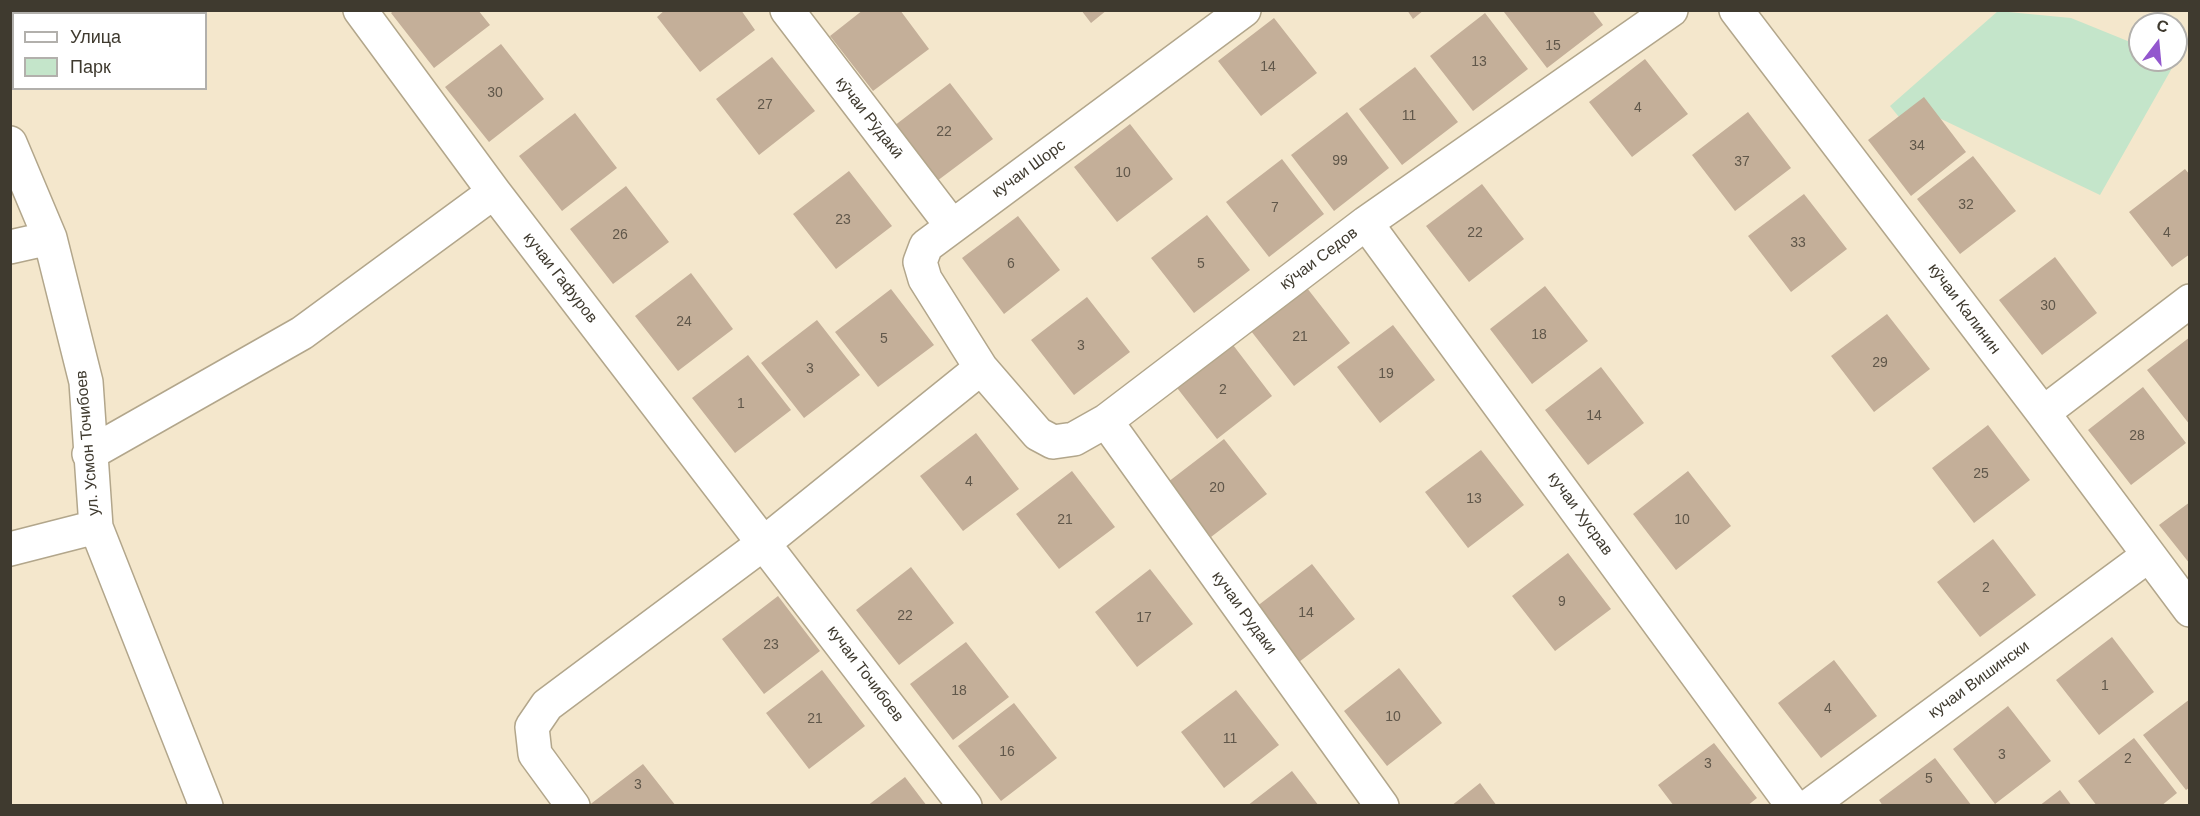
<!DOCTYPE html>
<meta charset="utf-8">
<style>
body{margin:0}
#map{position:relative;width:2200px;height:816px;overflow:hidden;background:#f4e7cc;font-family:Helvetica,sans-serif}
canvas{display:block}
.frame{position:absolute;inset:0;border:12px solid #3f3a2f;pointer-events:none}
.legend{position:absolute;left:12px;top:12px;width:195px;height:78px;box-sizing:border-box;background:#fff;border:2px solid #b2b0ac;margin:0;padding:8px 10px;list-style:none;font-size:18px;color:#3f3a2f}
.legend li{display:flex;align-items:center;gap:12px;height:30px}
.legend b{width:30px;border:2px solid #b2b0ac}
.north{position:absolute;left:2128px;top:12px;width:60px;height:60px;box-sizing:border-box;background:#fff;border:2px solid #b2b0ac;border-radius:50%;rotate:16deg;font-size:16px;font-weight:700;line-height:24px;text-align:center;color:#3f3a2f}
.north::after{content:'';display:block;margin:auto;width:21px;height:27px;background:#9357ce;clip-path:polygon(50% 0,100% 100%,50% 72%,0 100%)}
</style>
<div id="map">
<canvas width="2200" height="816"></canvas>
<div class="frame"></div>
<ul class="legend">
<li><b style="height:8px;background:#fff"></b>Улица</li>
<li><b style="height:16px;background:#c4e5ca"></b>Парк</li>
</ul>
<div class="north">С</div>
</div>
<script>
const ctx = document.querySelector('canvas').getContext('2d');
ctx.lineJoin = 'round';
function fill(path, color) { ctx.fillStyle = color; ctx.fill(path, 'evenodd'); }
const shape = rows => new Path2D(rows.map(r => 'M' + r).join(''));
function strokePath(path, color, width, dash) { ctx.strokeStyle = color; ctx.lineWidth = width; ctx.lineCap = dash ? 'butt' : 'round'; ctx.setLineDash(dash || []); ctx.stroke(path); }
function write(font, color, halo, rows, align = 'center') {
  ctx.font = font + ' Helvetica,sans-serif'; ctx.lineWidth = 6; ctx.setLineDash([]); ctx.textBaseline = 'middle'; ctx.strokeStyle = halo; ctx.fillStyle = color; for (const [text, x, y, turn = 0] of rows) {
    ctx.save(); ctx.translate(x, y); ctx.rotate((+turn || 0) * Math.PI / 180); ctx.textAlign = isNaN(turn) ? turn : align; if (halo) ctx.strokeText(text, 0, 0); ctx.fillText(text, 0, 0); ctx.restore();
  }
}
const green = shape([
 [1998,11,2071,18,2140,46,2140,60,2176,61,2100,195,1939,118,1916,138,1890,106]
]);
const building = shape([
 [394,10,478,10,490,25,434,68,391,13],
 [665,10,741,10,755,30,700,72,657,17],
 [863,10,900,10,929,49,873,91,830,36],
 [1081,10,1107,10,1091,23],
 [1407,10,1424,10,1413,19],
 [1507,10,1592,10,1603,25,1547,68,1504,12],
 [1485,13,1528,69,1473,111,1430,56],
 [1274,18,1317,73,1261,116,1218,61],
 [501,44,544,99,489,142,445,87],
 [772,57,815,111,759,155,716,99],
 [1645,59,1688,114,1632,157,1589,102],
 [1415,67,1458,122,1402,165,1359,109],
 [950,83,993,139,937,181,894,126],
 [1924,97,1966,152,1911,196,1868,140],
 [1347,112,1389,168,1334,211,1291,155],
 [1748,112,1791,168,1735,211,1692,155],
 [575,113,617,168,562,211,519,156],
 [1130,124,1173,179,1117,222,1074,167],
 [1973,156,2016,211,1960,254,1917,199],
 [1282,159,1324,214,1269,257,1226,202],
 [2185,169,2190,175,2190,254,2172,267,2129,212],
 [849,171,892,226,836,269,793,214],
 [1482,184,1524,239,1469,282,1426,226],
 [626,186,669,242,613,284,570,229],
 [1804,194,1847,249,1791,292,1748,236],
 [1207,215,1250,270,1194,313,1151,258],
 [1018,216,1060,270,1004,314,962,258],
 [2055,257,2097,313,2042,355,1999,300],
 [691,273,733,329,678,371,635,316],
 [1545,286,1588,341,1532,384,1490,329],
 [1307,288,1350,343,1294,386,1251,331],
 [891,289,934,345,878,387,835,332],
 [1087,297,1130,352,1074,395,1031,340],
 [1887,314,1930,369,1874,412,1831,356],
 [817,320,860,375,804,418,761,363],
 [1393,325,1435,380,1380,423,1337,367],
 [2190,337,2190,425,2147,370],
 [1230,341,1272,396,1217,439,1174,384],
 [748,355,791,410,735,453,692,398],
 [1601,367,1644,423,1588,465,1545,410],
 [2143,387,2186,443,2131,485,2088,430],
 [1988,425,2030,480,1974,523,1932,468],
 [976,433,1019,489,963,531,920,476],
 [1224,439,1267,494,1211,537,1168,482],
 [1481,450,1524,505,1468,548,1425,492],
 [1072,471,1115,527,1059,569,1016,514],
 [1688,471,1731,526,1676,570,1633,514],
 [2190,502,2190,564,2159,525],
 [1993,539,2036,595,1980,637,1937,582],
 [1568,553,1611,609,1555,651,1512,596],
 [1312,564,1355,619,1299,662,1256,607],
 [911,567,954,623,899,665,856,610],
 [1150,569,1193,624,1137,667,1095,612],
 [778,596,820,651,764,694,722,639],
 [2112,637,2154,692,2099,735,2056,680],
 [966,642,1009,697,953,740,910,684],
 [1834,660,1877,716,1821,758,1778,703],
 [1399,668,1442,723,1387,766,1344,711],
 [822,670,865,726,809,769,766,713],
 [1236,690,1279,745,1224,788,1181,732],
 [2190,699,2190,787,2186,790,2143,735],
 [1014,703,1057,758,1001,801,958,746],
 [2008,706,2051,761,1995,804,1953,749],
 [2134,738,2177,793,2161,806,2097,806,2078,781],
 [1714,743,1757,798,1747,806,1674,806,1658,785],
 [1935,758,1972,806,1883,806,1879,800],
 [643,764,676,806,588,806],
 [1292,771,1319,806,1247,806],
 [905,777,927,806,867,806],
 [1480,783,1497,806,1451,806],
 [2060,790,2072,806,2039,806]
]);
const street = shape([
 [360,10,494,192,965,806],
 [787,10,952,226],
 [1244,10,926,246,920,262,925,279,981,368,1038,434,1053,442,1074,439,1106,421,1366,223,1671,10],
 [1736,10,2043,413,2190,610],
 [10,143,50,238,86,382,96,527,206,806],
 [1366,223,1793,806],
 [10,247,50,238],
 [2043,413,2190,301],
 [1106,421,1382,806],
 [89,454,302,333,494,192],
 [10,549,96,527],
 [573,806,535,754,532,727,547,705,764,543,981,368],
 [1809,806,2149,555]
]);
const numberNames = [
 ["15",1553,46],
 ["13",1479,62],
 ["14",1268,67],
 ["30",495,93],
 ["27",765,105],
 ["4",1638,108],
 ["11",1409,116],
 ["22",944,132],
 ["34",1917,146],
 ["99",1340,161],
 ["37",1742,162],
 ["10",1123,173],
 ["32",1966,205],
 ["7",1275,208],
 ["23",843,220],
 ["22",1475,233],
 ["4",2167,233],
 ["26",620,235],
 ["33",1798,243],
 ["6",1011,264],
 ["5",1201,264],
 ["30",2048,306],
 ["24",684,322],
 ["18",1539,335],
 ["21",1300,337],
 ["5",884,339],
 ["3",1081,346],
 ["29",1880,363],
 ["3",810,369],
 ["19",1386,374],
 ["2",1223,390],
 ["1",741,404],
 ["14",1594,416],
 ["28",2137,436],
 ["25",1981,474],
 ["4",969,482],
 ["20",1217,488],
 ["13",1474,499],
 ["21",1065,520],
 ["10",1682,520],
 ["2",1986,588],
 ["9",1562,602],
 ["14",1306,613],
 ["22",905,616],
 ["17",1144,618],
 ["23",771,645],
 ["1",2105,686],
 ["18",959,691],
 ["4",1828,709],
 ["10",1393,717],
 ["21",815,719],
 ["11",1230,739],
 ["16",1007,752],
 ["3",2002,755],
 ["2",2128,759],
 ["3",1708,764],
 ["5",1929,779],
 ["3",638,785]
];
const streetNames = [
 ["кӯчаи Рӯдакӣ",869,118,52],
 ["кучаи Шорс",1029,169,-36],
 ["кӯчаи Седов",1319,259,-37],
 ["кучаи Гафуров",560,278,52],
 ["кӯчаи Калинин",1964,309,53],
 ["ул. Усмон Точибоев",88,443,-95],
 ["кучаи Хусрав",1580,514,54],
 ["кучаи Рудаки",1244,613,54],
 ["кучаи Точибоев",865,674,53],
 ["кучаи Вишински",1979,680,-36]
];
fill(green, '#c4e5ca');
fill(building, '#c4af99');
strokePath(street, '#b2a68b', 36);
strokePath(street, '#fff', 33);
write('14px', '#60574a', null, numberNames);
write('16px', '#3f3a2f', '#fff', streetNames);
</script>
